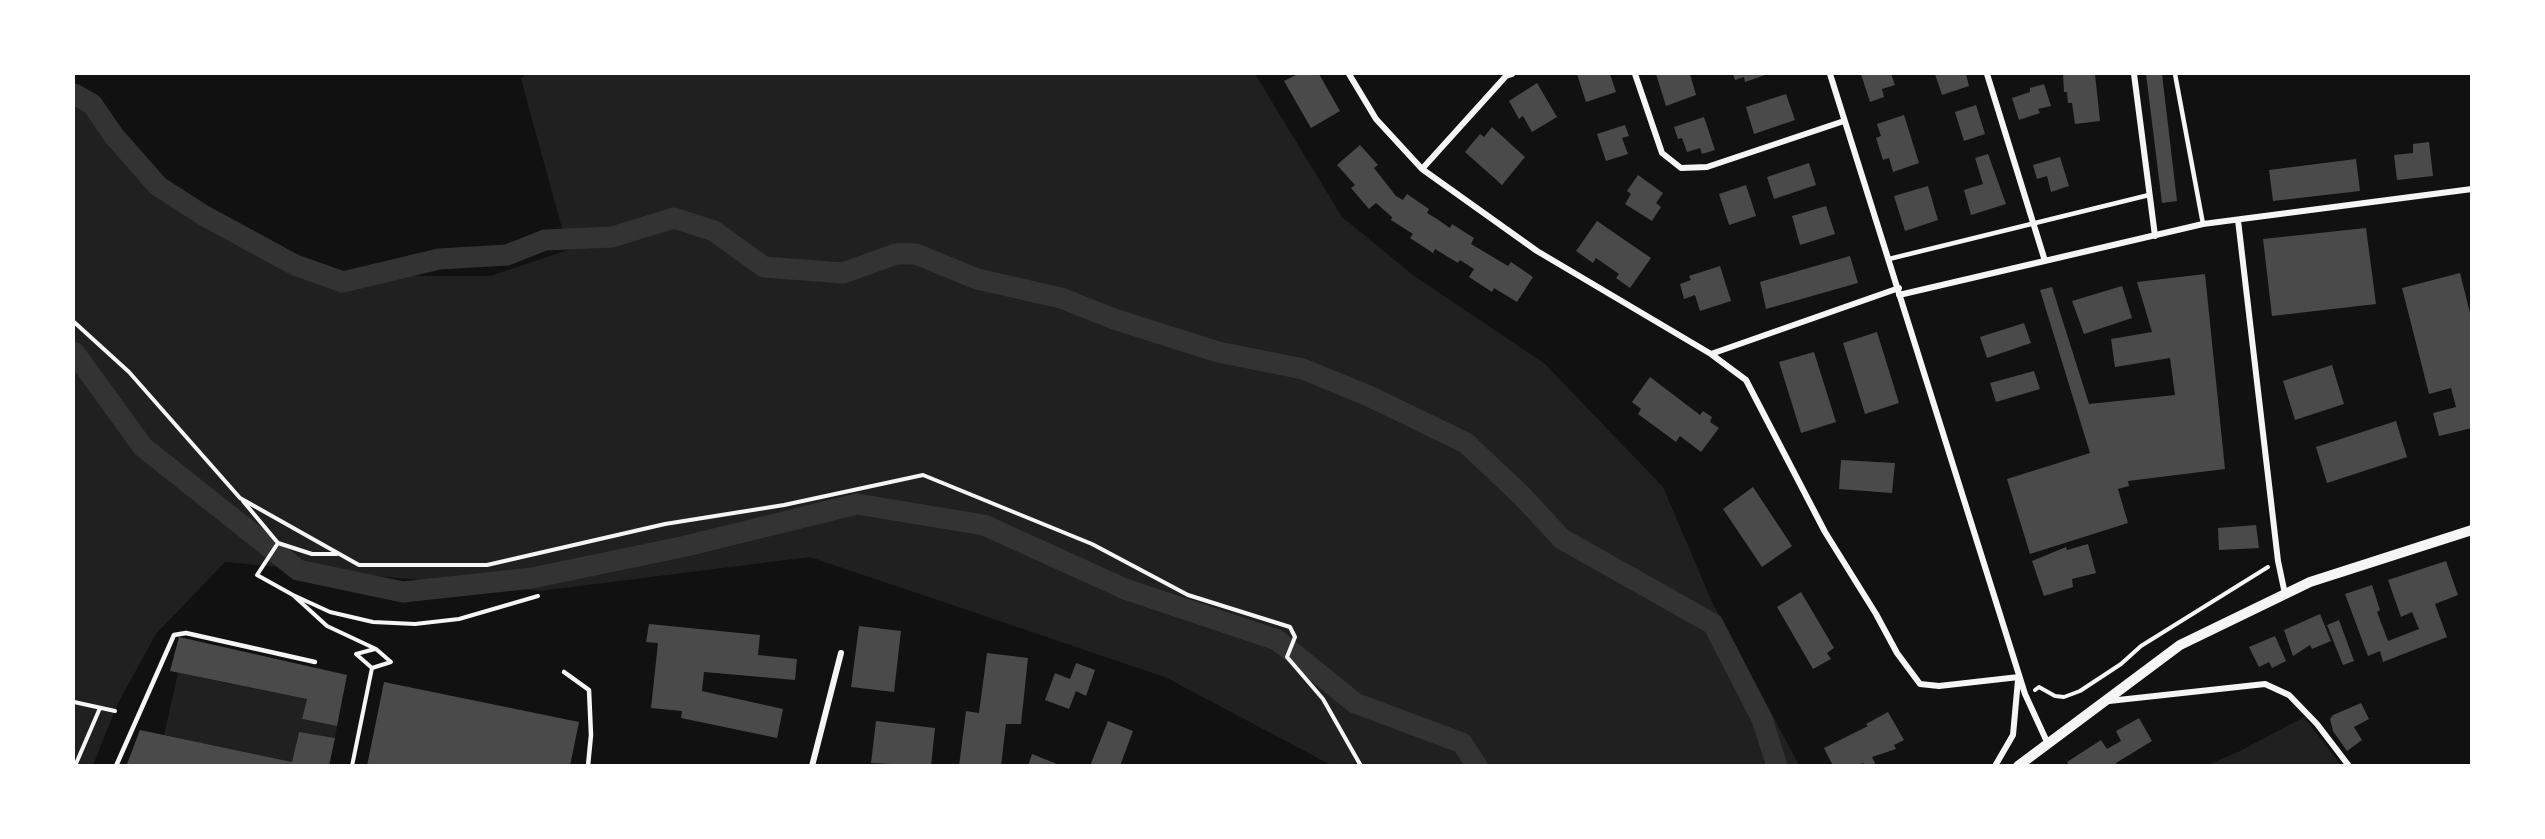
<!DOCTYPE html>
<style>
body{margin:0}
#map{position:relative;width:2545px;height:839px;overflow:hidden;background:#111;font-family:Jost,sans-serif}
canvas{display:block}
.frame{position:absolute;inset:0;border:75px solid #fff;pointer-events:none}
</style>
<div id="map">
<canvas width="2545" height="839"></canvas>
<div class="frame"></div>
</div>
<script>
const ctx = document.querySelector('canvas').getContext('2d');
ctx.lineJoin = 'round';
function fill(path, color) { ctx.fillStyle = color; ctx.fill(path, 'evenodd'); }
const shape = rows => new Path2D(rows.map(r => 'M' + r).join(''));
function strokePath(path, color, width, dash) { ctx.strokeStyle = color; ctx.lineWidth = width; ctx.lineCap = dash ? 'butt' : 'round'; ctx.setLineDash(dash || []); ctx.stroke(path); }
const green = shape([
 [526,74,1255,74,1342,217,1413,275,1545,364,1663,487,1712,602,1799,765,1331,765,1165,677,810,557,540,591,225,562,156,634,118,703,93,765,74,765,74,107,109,116,190,205,342,276,491,276,568,250,521,79],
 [178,673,307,699,302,719,337,726,335,738,299,732,292,762,164,735],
 [2304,717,2341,765,2207,765,2238,752]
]);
const canal = shape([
 [74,94,92,104,114,136,158,186,203,215,295,265,343,282,439,259,507,255,545,240,612,237,674,218,714,231,764,267,843,273,896,254,916,254,977,279,1061,298,1114,319,1218,352,1303,369,1371,397,1466,443,1522,496,1562,539,1713,624,1762,719,1777,766],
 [74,352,143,447,298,570,403,592,532,578,686,546,857,504,984,525,1125,589,1277,640,1355,703,1462,743,1477,766]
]);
const building = shape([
 [1298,74,1319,74,1340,111,1311,128,1284,81],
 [1577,74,1610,74,1616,92,1586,102],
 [1656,74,1690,74,1696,95,1666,106],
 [1733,74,1768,74,1745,82,1744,77,1735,80],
 [1861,74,1891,74,1895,85,1882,89,1884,97,1870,102],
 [1935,74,1966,74,1969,86,1942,95],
 [2063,74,2095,74,2100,121,2075,124,2072,103,2068,103,2067,92,2064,92],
 [2146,74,2162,74,2177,201,2162,203],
 [1537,83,1557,117,1532,132,1523,116,1519,119,1509,101],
 [2044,84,2051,106,2038,109,2040,113,2019,120,2012,98,2030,92,2030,88],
 [1786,94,1795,120,1754,134,1746,107],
 [1976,105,1985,134,1964,141,1955,112],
 [1904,115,1919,163,1893,172,1889,158,1883,160,1876,138,1881,136,1877,124],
 [1704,117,1715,150,1702,154,1700,148,1687,152,1682,138,1678,139,1674,127],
 [1625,125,1629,136,1622,138,1628,154,1606,161,1597,134],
 [1492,127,1525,157,1502,185,1465,152,1480,134,1484,137],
 [2429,142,2433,176,2397,180,2394,155,2413,153,2413,144],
 [1360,145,1378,165,1374,168,1396,196,1403,200,1407,194,1429,209,1427,213,1437,219,1450,228,1452,224,1474,238,1471,244,1508,266,1511,262,1533,277,1517,302,1494,288,1492,292,1469,277,1474,269,1460,260,1458,263,1435,249,1433,253,1410,238,1413,234,1391,220,1392,217,1376,203,1369,209,1351,188,1355,185,1337,165],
 [1988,154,2006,204,1971,215,1964,190,1983,184,1975,158],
 [2060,157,2069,186,2051,192,2047,176,2037,179,2033,165],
 [2356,159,2360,191,2273,201,2269,170],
 [1809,163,1816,185,1774,199,1767,177],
 [1638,175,1663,193,1656,203,1661,207,1652,221,1625,204,1631,194,1627,191],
 [1746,185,1756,216,1729,225,1719,194],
 [1928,186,1938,220,1905,231,1894,196],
 [1826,206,1835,234,1800,245,1792,216],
 [1597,221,1651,258,1630,288,1616,278,1619,274,1596,258,1593,263,1576,251],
 [2366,228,2376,304,2272,316,2263,239],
 [1850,256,1858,283,1766,309,1760,282],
 [1720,266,1731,301,1700,311,1695,295,1684,299,1680,284,1691,280,1689,276],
 [2460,273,2472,321,2472,428,2439,436,2433,413,2456,407,2451,388,2429,394,2402,288],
 [2205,274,2225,469,2128,481,2129,486,2118,489,2128,523,2030,554,2007,479,2090,453,2040,290,2052,287,2089,404,2175,395,2170,358,2115,367,2111,339,2152,332,2137,282],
 [2122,286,2132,318,2084,334,2072,301],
 [2024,323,2031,343,1987,358,1980,337],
 [1877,332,1899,403,1865,414,1843,343],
 [1814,352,1836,422,1801,433,1779,362],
 [2332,365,2344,404,2295,420,2283,381],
 [2034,371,2040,389,1996,402,1990,383],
 [1650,377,1700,415,1703,411,1712,417,1710,422,1719,428,1701,452,1680,436,1676,442,1638,414,1641,409,1632,402],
 [2396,421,2407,457,2327,483,2316,447],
 [1841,460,1895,463,1892,493,1839,489],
 [1753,487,1792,546,1762,567,1723,509],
 [2256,525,2259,548,2219,550,2218,528],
 [2088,544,2096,573,2072,579,2073,587,2044,596,2032,561,2066,547,2067,550],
 [2446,561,2458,595,2435,604,2447,637,2383,662,2380,651,2368,656,2345,594,2372,585,2380,610,2377,612,2388,641,2419,629,2412,612,2401,617,2388,580],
 [1801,592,1834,648,1827,653,1831,659,1813,669,1777,607],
 [2320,614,2331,641,2312,649,2310,645,2293,656,2284,630],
 [2339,620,2354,661,2343,665,2327,625],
 [649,624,760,635,758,655,797,659,795,680,704,672,702,691,783,709,777,738,681,718,682,711,651,708,658,643,646,642],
 [859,626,901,631,894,692,851,687],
 [2275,636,2286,661,2272,668,2269,662,2259,667,2249,647],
 [179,637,347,675,337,726,302,719,307,699,170,671],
 [987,653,1028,658,1021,724,1006,724,1001,766,959,766,966,711,979,713],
 [1076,663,1095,670,1086,696,1076,691,1069,709,1045,700,1055,673,1070,679],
 [384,682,579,722,570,766,367,766],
 [2361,703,2369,719,2354,727,2362,740,2347,751,2333,731,2330,719,2333,715],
 [1888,712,1904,740,1894,745,1896,749,1872,757,1875,763,1871,766,1864,766,1863,763,1857,766,1833,766,1824,748,1868,726,1866,724],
 [2139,718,2152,741,2116,763,2117,766,2069,766,2067,762,2101,740,2107,749,2121,741,2116,731],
 [876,721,935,728,931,766,871,763],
 [1108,721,1133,731,1120,766,1090,766],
 [140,730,292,762,299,732,335,738,329,766,127,764],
 [1032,754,1057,764,1057,766,1028,766]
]);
const path = shape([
 [74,322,129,372,240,498,359,565,487,565,665,524,784,505,923,475,1092,544,1188,595,1290,627,1295,637,1287,657,1323,699,1361,766],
 [243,501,278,543,312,554,337,554],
 [278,543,257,575,293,595,327,626,376,649,391,662,372,668],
 [293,595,330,612,373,622,415,624,459,619,538,596],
 [372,668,356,654,375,649],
 [2035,690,2039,687,2055,696,2064,697,2080,691,2121,664,2141,646,2268,567],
 [74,702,115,711],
 [75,766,100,708],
 [352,766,372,668]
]);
const service = shape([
 [2175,74,2203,224],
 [1889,259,2149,195],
 [564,672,589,690,591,735,588,766],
 [116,766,174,635,186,633,315,662]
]);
const minor = shape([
 [1349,74,1376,119,1422,169,1537,251,1711,354,1746,380,1825,532,1876,614,1897,653,1920,684,1939,686,2019,677],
 [1635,74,1662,153,1681,168,1707,167,1844,121],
 [1830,74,2025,694,2048,744],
 [1987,74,2045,261],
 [2134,74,2155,236],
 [1422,169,1506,76,1512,74],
 [2238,220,2278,561,2285,594],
 [1899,295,2203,224,2472,189],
 [1711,354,1899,288],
 [2109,701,2265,684,2289,695,2317,724,2349,766],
 [812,766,841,653],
 [1995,766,2013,735,2018,680]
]);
const tertiary = shape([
 [2018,766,2180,645,2310,582,2472,530]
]);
fill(green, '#202020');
strokePath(canal, '#333', 21);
fill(building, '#4a4a4a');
strokePath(path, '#f5f5f5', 4);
strokePath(service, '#f5f5f5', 4.5);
strokePath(minor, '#f5f5f5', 6);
strokePath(tertiary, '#f5f5f5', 10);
</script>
